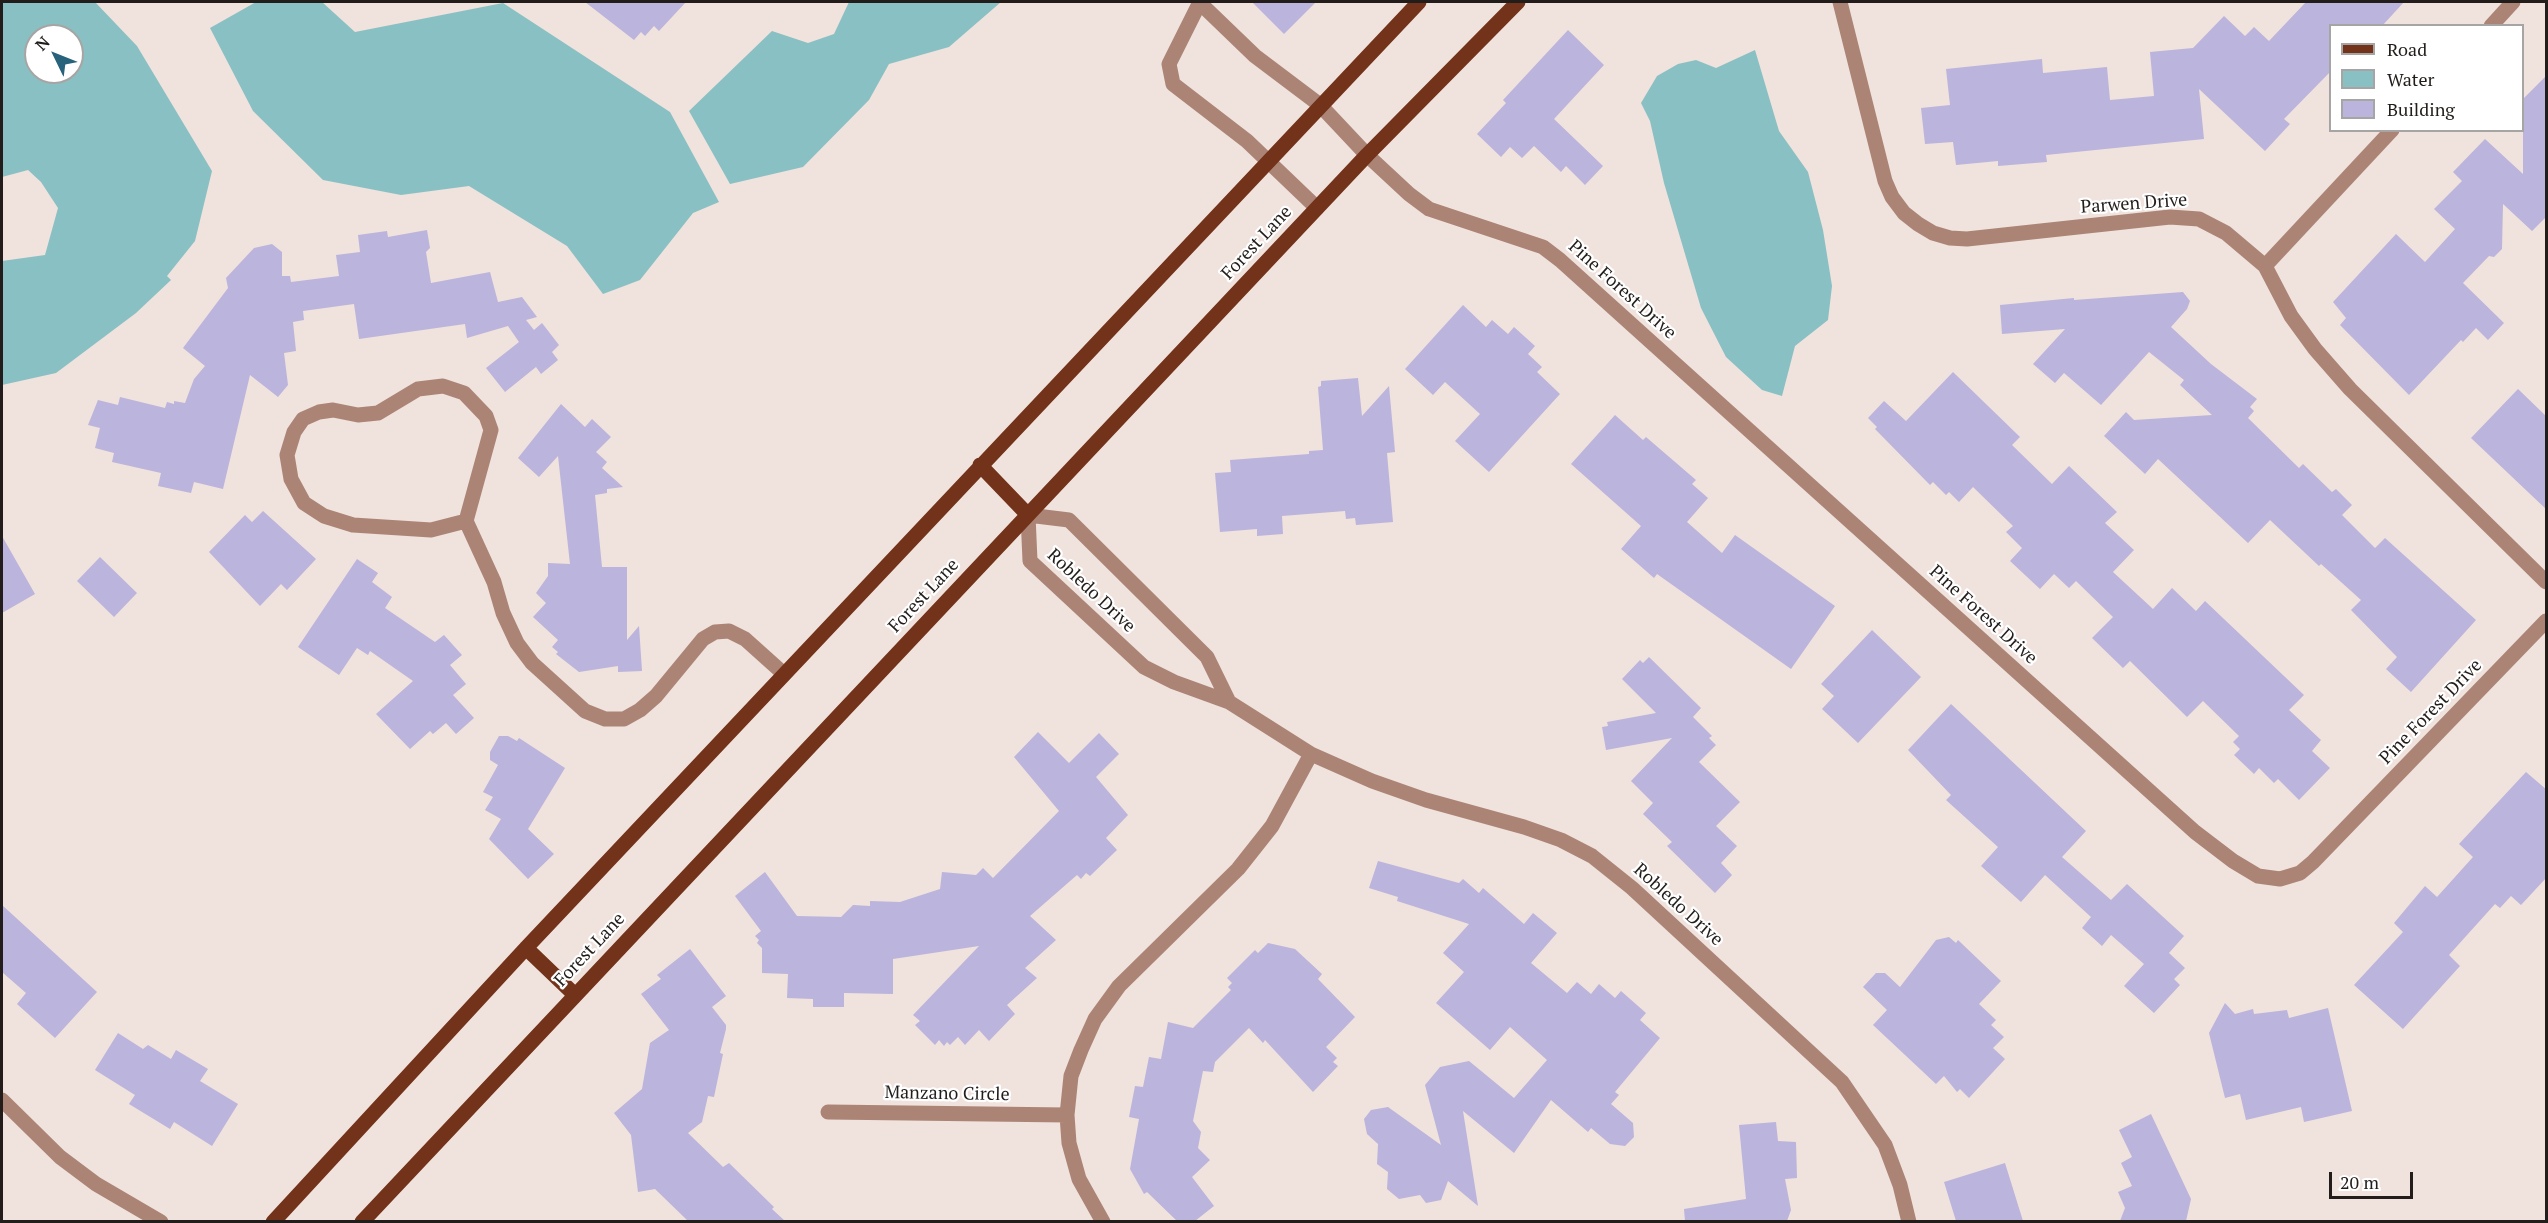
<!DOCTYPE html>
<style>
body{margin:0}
#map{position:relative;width:2548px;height:1223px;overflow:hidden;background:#f0e2dc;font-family:"PT Serif",serif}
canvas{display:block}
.frame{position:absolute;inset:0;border:3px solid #221d1a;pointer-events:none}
.legend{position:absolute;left:2329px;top:24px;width:195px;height:108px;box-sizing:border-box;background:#fff;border:2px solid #a7a5a3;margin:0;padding:8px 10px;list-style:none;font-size:18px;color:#221d1a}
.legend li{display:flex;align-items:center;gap:12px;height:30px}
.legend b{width:30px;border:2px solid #a7a5a3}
.north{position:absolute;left:24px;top:24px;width:60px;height:60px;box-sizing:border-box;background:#fff;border:2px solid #a7a5a3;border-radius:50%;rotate:313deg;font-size:16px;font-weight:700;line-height:24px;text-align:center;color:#221d1a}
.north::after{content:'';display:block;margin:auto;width:21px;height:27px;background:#28637b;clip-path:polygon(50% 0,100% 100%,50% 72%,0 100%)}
.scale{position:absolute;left:2329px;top:1172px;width:84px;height:27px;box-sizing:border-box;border:3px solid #221d1a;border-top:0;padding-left:8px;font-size:18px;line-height:21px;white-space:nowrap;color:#221d1a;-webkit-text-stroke:4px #fff;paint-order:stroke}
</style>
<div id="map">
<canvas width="2548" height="1223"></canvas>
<div class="frame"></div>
<ul class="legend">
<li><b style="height:8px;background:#73321a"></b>Road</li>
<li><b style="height:16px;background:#89c0c4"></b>Water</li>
<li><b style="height:16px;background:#bbb4dc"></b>Building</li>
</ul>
<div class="north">N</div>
<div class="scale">20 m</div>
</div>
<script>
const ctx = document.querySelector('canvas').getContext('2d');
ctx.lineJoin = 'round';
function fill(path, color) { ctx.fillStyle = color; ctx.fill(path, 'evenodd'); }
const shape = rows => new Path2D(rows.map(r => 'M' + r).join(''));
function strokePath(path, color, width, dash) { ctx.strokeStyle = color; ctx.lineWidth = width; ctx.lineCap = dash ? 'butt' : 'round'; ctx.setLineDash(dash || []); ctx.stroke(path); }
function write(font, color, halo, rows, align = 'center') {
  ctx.font = font + ' "PT Serif",serif'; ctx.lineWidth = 4.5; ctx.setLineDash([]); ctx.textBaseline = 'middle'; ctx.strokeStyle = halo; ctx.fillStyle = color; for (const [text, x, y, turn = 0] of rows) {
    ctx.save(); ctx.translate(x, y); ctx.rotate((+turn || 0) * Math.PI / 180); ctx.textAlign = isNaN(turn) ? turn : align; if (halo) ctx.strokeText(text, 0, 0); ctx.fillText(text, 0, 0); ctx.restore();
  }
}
const water = shape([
 [2,2,95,2,137,46,212,171,195,241,167,276,171,280,136,313,56,373,2,385,2,261,45,255,58,208,41,182,28,170,2,177],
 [36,36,72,36,72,72,36,72],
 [256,2,322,2,355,32,503,3,670,112,719,202,693,213,640,280,603,294,567,246,469,186,401,195,323,180,253,111,210,28],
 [849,2,1001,2,949,47,889,64,869,100,803,167,730,184,689,111,772,31,808,43,834,34],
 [1755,50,1779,131,1808,172,1823,230,1832,286,1828,320,1795,346,1782,396,1762,390,1726,357,1701,308,1664,183,1650,121,1641,103,1657,76,1678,64,1696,60,1716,68]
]);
const building = shape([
 [585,2,686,2,659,31,654,26,645,36,641,32,634,40],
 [1252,2,1316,2,1284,34],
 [2306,2,2404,2,2382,26,2331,26,2331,71,2284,119,2290,124,2265,151,2199,89,2204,139,2046,155,2047,162,1998,166,1998,161,1956,165,1953,142,1925,144,1921,108,1950,105,1946,69,2042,59,2043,73,2107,67,2110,100,2154,96,2150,52,2193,48,2224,16,2245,36,2254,27,2269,41],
 [1568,30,1604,65,1554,119,1603,166,1585,185,1566,166,1561,172,1534,146,1522,158,1510,147,1501,157,1477,134,1506,103,1503,100],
 [2547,75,2547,216,2532,231,2503,204,2502,249,2494,257,2489,256,2463,283,2504,323,2488,340,2476,328,2463,342,2461,340,2409,395,2340,325,2346,318,2333,302,2396,234,2425,262,2455,229,2434,209,2462,181,2453,172,2485,139,2523,174,2523,99],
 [427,230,430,248,426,252,431,283,490,272,498,302,522,297,537,317,526,320,534,330,542,323,559,345,552,352,558,360,541,374,536,367,505,392,486,368,519,342,508,326,467,338,465,324,359,339,354,304,303,311,304,320,293,322,296,351,284,353,288,385,278,397,250,375,223,489,194,482,191,493,158,486,161,473,112,462,114,453,95,448,100,428,88,425,98,400,118,405,120,397,165,408,167,402,174,404,174,401,185,403,194,379,205,366,183,348,228,288,226,278,254,248,272,244,282,252,282,276,290,276,291,282,339,276,336,255,360,252,358,235,387,231,388,237],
 [2183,292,2190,301,2187,309,2171,327,2211,364,2257,399,2250,407,2254,411,2248,418,2299,468,2303,464,2332,492,2336,489,2352,505,2342,515,2375,548,2385,538,2476,620,2411,692,2386,669,2397,657,2351,610,2361,600,2321,564,2319,566,2270,520,2248,543,2158,459,2145,474,2104,436,2126,412,2134,420,2212,415,2180,385,2184,380,2149,352,2101,405,2064,373,2055,383,2033,364,2065,329,2002,334,2000,305,2074,298,2074,300],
 [1463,305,1486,327,1492,320,1508,334,1514,327,1535,346,1528,354,1542,367,1537,372,1560,394,1489,472,1455,441,1480,414,1445,382,1433,395,1405,369],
 [1953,372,2020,437,2012,445,2052,484,2069,466,2117,512,2105,523,2134,550,2113,572,2153,609,2172,588,2196,611,2205,601,2304,695,2289,710,2321,740,2312,751,2330,768,2299,800,2278,779,2274,783,2259,768,2254,774,2234,755,2240,749,2233,742,2239,736,2203,701,2187,717,2130,661,2123,668,2092,638,2113,617,2076,581,2069,588,2054,574,2040,589,2010,561,2022,548,2006,532,2013,526,1973,487,1959,502,1949,492,1946,495,1933,482,1930,485,1875,429,1877,427,1868,418,1884,401,1906,421],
 [1358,378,1362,416,1389,386,1395,452,1387,453,1393,522,1356,525,1355,518,1346,519,1345,511,1282,516,1283,534,1257,536,1257,529,1220,532,1215,473,1231,472,1230,460,1309,454,1309,451,1323,450,1318,387,1321,386,1321,381],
 [2518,389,2547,417,2547,510,2471,438],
 [561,404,585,427,592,419,611,437,596,452,607,462,602,468,623,487,607,489,607,493,595,495,602,567,627,567,627,640,639,626,642,671,618,672,618,666,579,672,556,654,558,652,552,647,558,640,533,617,546,603,536,593,548,576,548,563,570,564,558,456,539,477,518,458],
 [1615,415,1643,440,1646,437,1696,480,1692,484,1708,498,1687,522,1722,553,1735,535,1835,606,1791,669,1657,574,1654,578,1621,549,1641,526,1571,464],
 [263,511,316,559,287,590,281,584,260,606,209,552,245,515,252,522],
 [2,536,35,594,2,613],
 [100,557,137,593,114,617,77,581],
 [357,559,378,573,372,582,392,597,385,608,435,642,444,635,462,655,450,665,466,684,453,695,474,718,456,734,446,723,433,734,430,731,410,749,376,714,413,681,370,651,368,655,357,648,339,675,298,647],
 [1872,630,1921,677,1858,743,1822,709,1834,696,1821,684],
 [1649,657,1701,708,1693,717,1712,736,1709,738,1716,745,1699,762,1740,802,1716,826,1737,846,1721,863,1732,875,1715,893,1667,846,1672,842,1643,814,1653,803,1631,781,1672,738,1606,750,1602,727,1608,726,1607,722,1656,713,1622,679,1640,660,1643,663],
 [1951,704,2086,831,2062,857,2111,900,2127,884,2184,936,2169,953,2185,968,2174,979,2180,985,2154,1013,2124,986,2144,964,2111,935,2102,946,2082,928,2091,917,2045,875,2021,902,1981,866,1998,847,1946,800,1951,795,1908,750],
 [1038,732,1069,763,1099,733,1119,754,1096,777,1128,815,1106,838,1117,850,1090,876,1086,873,1081,879,1077,875,1030,916,1056,940,1025,968,1037,978,1007,1005,1015,1014,989,1041,979,1030,965,1045,958,1037,950,1045,947,1042,944,1046,939,1040,935,1045,915,1025,920,1021,913,1015,979,946,893,959,893,994,844,993,844,1007,813,1007,813,999,787,998,788,974,762,973,762,948,757,943,759,940,755,936,761,931,735,896,765,872,797,916,841,917,853,905,870,906,870,901,900,902,940,889,942,872,976,875,983,868,993,878,1059,811,1014,757],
 [499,736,508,736,517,741,519,738,565,768,528,829,554,854,528,879,489,839,501,819,485,810,493,797,483,792,498,765,490,760,490,752],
 [2526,772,2547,790,2547,877,2521,905,2511,896,2500,908,2495,904,2449,955,2460,966,2403,1029,2354,985,2403,932,2394,923,2425,886,2437,897,2473,857,2459,844],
 [1378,861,1459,883,1463,879,1479,893,1483,888,1524,924,1533,913,1557,933,1531,963,1567,993,1577,982,1591,994,1599,984,1615,998,1621,991,1646,1013,1640,1020,1660,1038,1615,1092,1619,1095,1611,1104,1633,1123,1634,1137,1625,1146,1610,1144,1591,1128,1588,1132,1551,1100,1514,1153,1463,1111,1478,1206,1448,1181,1441,1200,1426,1203,1420,1195,1399,1199,1387,1189,1388,1172,1377,1164,1378,1144,1367,1134,1364,1119,1371,1110,1388,1107,1441,1145,1425,1085,1440,1067,1469,1061,1514,1098,1547,1060,1510,1027,1490,1050,1436,1003,1464,972,1443,953,1469,924,1397,901,1398,897,1369,888],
 [2,905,97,992,55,1038,17,1004,26,993,2,972],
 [1949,937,1956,943,1958,940,2001,981,1979,1004,1996,1020,1991,1025,2004,1037,1993,1048,2005,1059,1969,1098,1960,1089,1957,1092,1944,1076,1936,1084,1873,1025,1887,1010,1863,987,1876,973,1885,973,1900,987,1936,940],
 [1268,943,1295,949,1322,974,1318,979,1355,1017,1326,1047,1337,1058,1333,1062,1338,1066,1313,1092,1265,1040,1263,1043,1249,1028,1215,1062,1213,1072,1203,1071,1193,1121,1201,1132,1198,1148,1210,1160,1192,1177,1214,1206,1195,1221,1177,1221,1147,1192,1144,1194,1130,1169,1139,1119,1129,1117,1135,1086,1143,1087,1149,1057,1161,1059,1168,1022,1193,1028,1231,990,1228,987,1232,983,1227,978,1255,950,1258,953],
 [690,949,726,996,712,1007,726,1025,726,1029,720,1053,723,1054,714,1097,708,1096,702,1122,688,1133,723,1167,729,1163,774,1207,772,1209,785,1221,688,1221,655,1189,638,1192,631,1135,614,1113,642,1089,650,1043,669,1030,641,994,661,979,657,975],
 [2225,1003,2235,1014,2253,1009,2254,1014,2287,1010,2289,1018,2328,1008,2352,1111,2304,1122,2301,1107,2246,1120,2240,1094,2225,1098,2209,1033],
 [118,1033,143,1049,148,1045,171,1059,176,1050,208,1069,200,1081,238,1104,212,1146,174,1122,170,1129,129,1104,135,1095,95,1070],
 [2151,1114,2191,1199,2186,1221,2120,1221,2125,1208,2118,1192,2132,1186,2121,1163,2132,1157,2119,1130],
 [1776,1122,1778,1141,1796,1142,1797,1178,1785,1179,1791,1210,1787,1221,1685,1221,1684,1209,1746,1199,1739,1125],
 [2005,1163,2023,1221,1956,1221,1944,1182]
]);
const minor = shape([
 [1199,2,1255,56,1320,105,1367,155,1409,194,1429,209,1543,247,1560,260,2195,832,2233,861,2258,876,2280,879,2300,873,2313,862,2546,621],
 [1200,2,1169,64,1173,84,1247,141,1317,208],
 [1840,2,1885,181,1892,197,1904,213,1918,224,1933,233,1950,238,1967,239,2170,217,2199,219,2226,233,2265,266,2291,316,2315,349,2350,389,2546,582],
 [2491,26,2513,2],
 [2265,266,2392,130],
 [466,521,491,430,486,416,464,393,443,386,418,389,378,413,358,415,333,410,319,412,303,419,294,432,287,455,291,479,304,503,324,516,353,525,431,530,466,521,494,582,503,613,517,643,532,663,585,711,605,719,624,719,640,710,656,696,703,639,715,632,729,631,745,639,784,674],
 [1229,702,1207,657,1069,520,1028,515,1030,561,1144,667,1174,682,1229,702,1311,754,1372,781,1426,800,1524,827,1561,840,1592,856,1632,888,1842,1082,1885,1145,1900,1185,1909,1222],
 [2,1100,60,1157,96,1184,161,1222],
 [828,1112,1067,1115],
 [1103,1222,1079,1179,1069,1143,1067,1115,1071,1076,1081,1050,1095,1019,1119,986,1238,869,1272,826,1311,754]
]);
const major = shape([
 [980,465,1028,515],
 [526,948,575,995],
 [273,1222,526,948,1419,2],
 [362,1222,1367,155,1518,2]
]);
const streetNames = [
 ["Parwen Drive",2134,204,-4],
 ["Forest Lane",1257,243,-47],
 ["Pine Forest Drive",1622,290,42],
 ["Robledo Drive",1091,591,43],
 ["Forest Lane",924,596,-47],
 ["Pine Forest Drive",1983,615,42],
 ["Pine Forest Drive",2431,712,-46],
 ["Robledo Drive",1678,905,42],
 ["Forest Lane",590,950,-47],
 ["Manzano Circle",947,1094,1]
];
fill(water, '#89c0c4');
fill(building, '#bbb4dc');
strokePath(minor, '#ab8476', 15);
strokePath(major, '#73321a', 15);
write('18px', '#221d1a', '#fff', streetNames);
</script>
